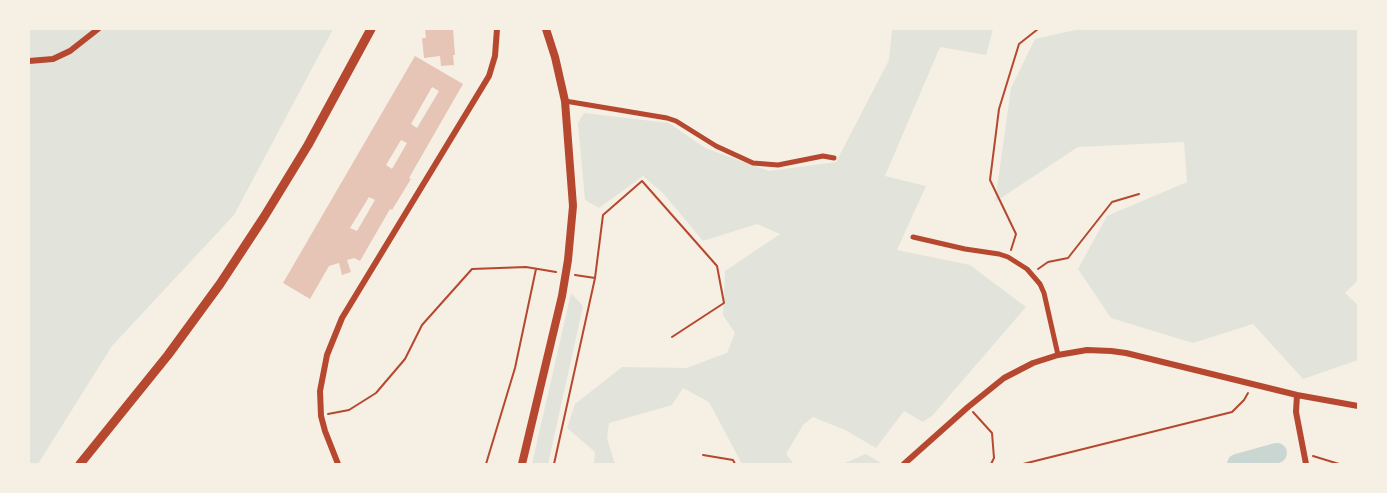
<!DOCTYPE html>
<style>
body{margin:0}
#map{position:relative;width:1387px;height:493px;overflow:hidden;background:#f6efe4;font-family:"Playfair Display",serif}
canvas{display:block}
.frame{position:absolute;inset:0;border:30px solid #f6efe4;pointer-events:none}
</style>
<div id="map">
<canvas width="1387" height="493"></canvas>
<div class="frame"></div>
</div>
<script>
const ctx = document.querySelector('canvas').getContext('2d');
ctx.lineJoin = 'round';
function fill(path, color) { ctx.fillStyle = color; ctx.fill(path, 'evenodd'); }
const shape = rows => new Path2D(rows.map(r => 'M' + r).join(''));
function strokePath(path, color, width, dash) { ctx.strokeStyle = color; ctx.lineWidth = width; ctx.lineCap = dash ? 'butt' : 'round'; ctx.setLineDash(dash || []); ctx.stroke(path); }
const green = shape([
 [29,29,333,29,234,215,112,346,38,464,29,464],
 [892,29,993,29,986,55,940,47,885,176,926,186,897,250,970,265,1026,307,932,416,923,422,904,411,876,448,845,430,813,417,803,425,786,454,794,464,742,464,709,402,683,388,672,405,609,423,607,438,615,464,594,464,595,452,567,428,575,404,622,367,686,368,727,353,735,333,723,315,725,271,780,234,757,224,703,241,663,193,643,176,599,208,585,200,578,123,584,113,669,123,705,148,769,171,836,162,889,60],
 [1080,29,1358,29,1358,280,1345,293,1358,305,1358,360,1303,379,1253,324,1193,343,1111,318,1078,269,1107,216,1187,182,1184,142,1078,147,995,202,1011,88,1035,39],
 [571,293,583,306,548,464,532,464],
 [866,454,883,464,842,464]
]);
const river = shape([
 [1237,464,1277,453]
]);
const building = shape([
 [425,29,453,29,455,55,453,55,454,65,441,66,440,56,424,58,422,38,426,38],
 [415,56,463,84,409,178,411,179,392,210,390,209,360,261,354,258,347,260,351,272,342,275,339,263,329,266,310,299,283,283],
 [432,87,439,91,417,128,411,124],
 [401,140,407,143,392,169,386,165],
 [369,197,375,200,357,231,350,228]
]);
const path = shape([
 [1011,250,1016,234,990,180,999,109,1019,44,1038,29],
 [1038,269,1048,262,1068,258,1112,202,1139,194],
 [575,275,595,278],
 [973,412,992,433,994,458,991,464],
 [328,414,349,410,376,393,405,359,422,325,472,269,526,267,556,272],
 [703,455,733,460,735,464],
 [1313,456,1339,464],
 [486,464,515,368,536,269],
 [554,464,595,278,603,215,642,181,717,266,724,303,672,337],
 [1023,464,1232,412,1244,400,1248,393]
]);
const minor = shape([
 [565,101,667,118,676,121,716,146,753,163,778,165,823,156,834,158],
 [913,237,965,249,999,254,1008,257,1027,269,1040,284,1044,293,1058,355]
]);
const tertiary = shape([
 [29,61,53,59,70,51,98,29],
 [1297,395,1296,412,1306,464],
 [338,464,325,431,321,416,320,391,327,355,342,318,489,76,495,56,497,29],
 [904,464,968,407,1004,378,1033,363,1058,355,1087,350,1111,351,1126,353,1297,395,1358,406]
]);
const primary = shape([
 [522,464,562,296,568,260,573,206,565,101,555,57,546,29]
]);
const motorway = shape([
 [80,464,168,355,220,284,264,217,308,145,371,29]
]);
fill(green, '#e2e4dc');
strokePath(river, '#c9d6d2', 20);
fill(building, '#e6c5b7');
strokePath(path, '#b5482f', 2);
strokePath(minor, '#b5482f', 5);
strokePath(tertiary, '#b5482f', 6);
strokePath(primary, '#b5482f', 8);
strokePath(motorway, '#b5482f', 9);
</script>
